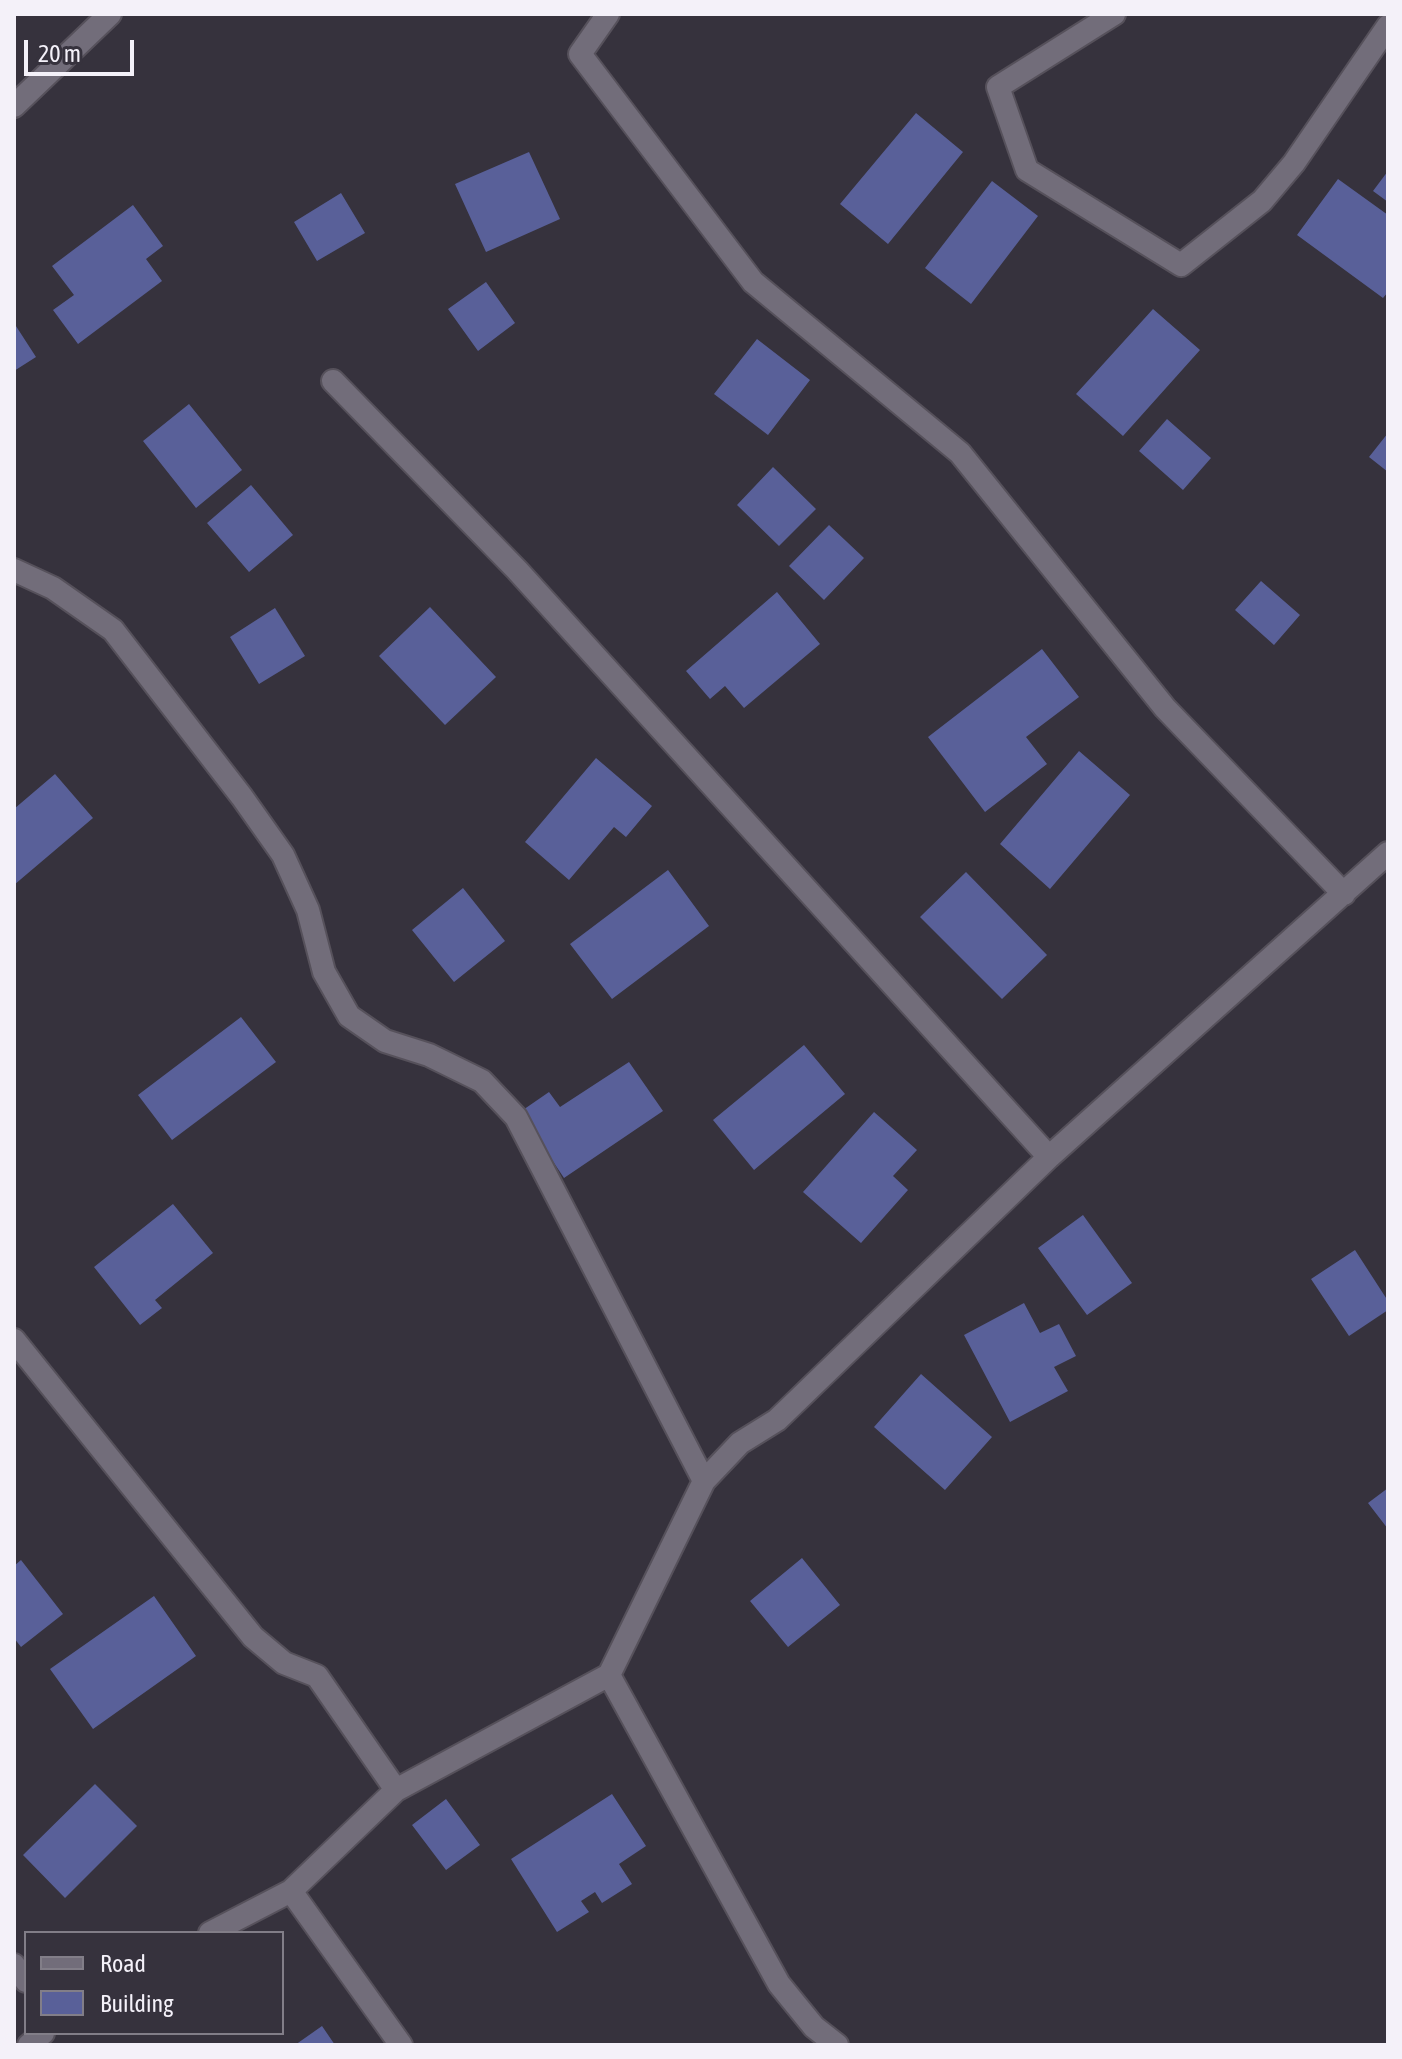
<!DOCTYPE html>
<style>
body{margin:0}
#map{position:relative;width:1402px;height:2059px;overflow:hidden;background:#36323d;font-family:"Asap Condensed",sans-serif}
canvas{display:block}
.frame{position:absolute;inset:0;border:16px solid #f4f1f9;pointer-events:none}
.legend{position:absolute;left:24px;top:1931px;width:260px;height:104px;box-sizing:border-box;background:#36323d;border:2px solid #827e88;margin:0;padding:10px 14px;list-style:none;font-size:24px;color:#f4f1f9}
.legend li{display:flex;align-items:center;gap:16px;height:40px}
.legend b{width:40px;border:2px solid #827e88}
.scale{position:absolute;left:24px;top:40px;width:110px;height:36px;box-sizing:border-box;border:4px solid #f4f1f9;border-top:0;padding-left:10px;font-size:24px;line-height:28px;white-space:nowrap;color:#f4f1f9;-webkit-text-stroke:6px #36323d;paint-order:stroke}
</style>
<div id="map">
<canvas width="1402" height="2059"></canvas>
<div class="frame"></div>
<ul class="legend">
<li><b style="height:10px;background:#726d7a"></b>Road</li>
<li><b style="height:22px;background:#596099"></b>Building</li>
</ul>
<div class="scale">20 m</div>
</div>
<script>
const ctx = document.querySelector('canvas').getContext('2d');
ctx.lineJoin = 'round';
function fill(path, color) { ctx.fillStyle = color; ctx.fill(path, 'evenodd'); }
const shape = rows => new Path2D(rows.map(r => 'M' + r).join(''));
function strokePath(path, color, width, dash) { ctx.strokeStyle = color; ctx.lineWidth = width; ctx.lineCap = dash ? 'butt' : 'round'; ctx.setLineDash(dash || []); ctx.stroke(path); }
const building = shape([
 [916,113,963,152,888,244,840,204],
 [529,152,560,219,486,252,455,184],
 [1388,171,1388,202,1373,191],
 [1338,179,1388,215,1388,292,1383,298,1297,235],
 [992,181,1038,216,971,304,925,268],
 [341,193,365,233,317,261,294,222],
 [133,205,163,246,146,259,162,281,78,344,53,310,74,295,52,266],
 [486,282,515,323,478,351,448,309],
 [1153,309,1200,350,1123,436,1076,394],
 [14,323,36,357,14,371],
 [757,339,810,380,768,435,714,394],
 [189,404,242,470,196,508,143,441],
 [1167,419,1211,458,1183,490,1139,451],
 [1388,433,1388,472,1369,457],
 [773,467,816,509,779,546,737,505],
 [251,485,293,535,249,572,207,523],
 [829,525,864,558,824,600,789,566],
 [1261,581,1300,615,1274,645,1235,610],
 [777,592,820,644,744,708,725,686,710,699,686,671],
 [430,607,496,677,445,725,379,656],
 [275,608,305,656,259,684,230,637],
 [1042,649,1079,697,1026,737,1047,764,985,812,928,737],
 [1079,751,1130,795,1050,889,1000,844],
 [596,758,652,806,626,837,614,827,569,880,525,842],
 [55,774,93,818,14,885,14,809],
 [668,870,709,926,612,999,570,944],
 [966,872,1047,955,1002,999,920,917],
 [463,888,505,941,454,982,412,930],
 [241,1017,276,1062,172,1140,138,1095],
 [804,1045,845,1094,754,1170,713,1120],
 [629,1062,663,1111,564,1178,520,1112,549,1092,560,1107],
 [874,1112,917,1150,893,1176,908,1190,861,1243,803,1192],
 [173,1204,213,1253,155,1300,162,1308,140,1325,94,1267],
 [1083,1215,1132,1283,1087,1315,1038,1248],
 [1355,1250,1388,1301,1388,1310,1349,1336,1311,1279],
 [1024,1303,1040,1333,1059,1324,1076,1356,1054,1367,1068,1391,1010,1422,964,1335],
 [921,1374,992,1437,945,1490,874,1427],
 [1388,1488,1388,1529,1368,1503],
 [802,1558,840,1605,788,1647,750,1601],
 [21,1560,63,1614,21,1647,14,1638,14,1566],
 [154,1596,196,1656,93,1729,50,1669],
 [95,1784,137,1826,65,1898,23,1855],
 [612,1794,646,1846,619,1864,632,1884,602,1903,595,1892,581,1901,589,1912,557,1932,511,1859],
 [446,1799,480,1845,446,1870,412,1825],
 [322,2026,335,2045,295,2045]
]);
const minor = shape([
 [608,14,580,54,753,282,960,453,1165,708,1344,894],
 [1114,14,998,87,1027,170,1181,265,1262,201,1294,163,1388,26],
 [14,106,110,14],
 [333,381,517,570,1049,1157],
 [14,570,53,588,113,630,242,797,283,855,308,910,324,972,349,1016,385,1041,429,1055,482,1081,516,1117,704,1481],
 [14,1340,253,1637,284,1663,317,1676,396,1790],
 [291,1891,401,2045],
 [210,1933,291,1891,396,1790,609,1675],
 [14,1965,26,1981],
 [29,2045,43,2033],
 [837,2045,814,2027,779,1984,609,1675,704,1481,740,1443,777,1420,1049,1157,1388,853]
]);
fill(building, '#596099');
strokePath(minor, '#56515b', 26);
strokePath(minor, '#726d7a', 22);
</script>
